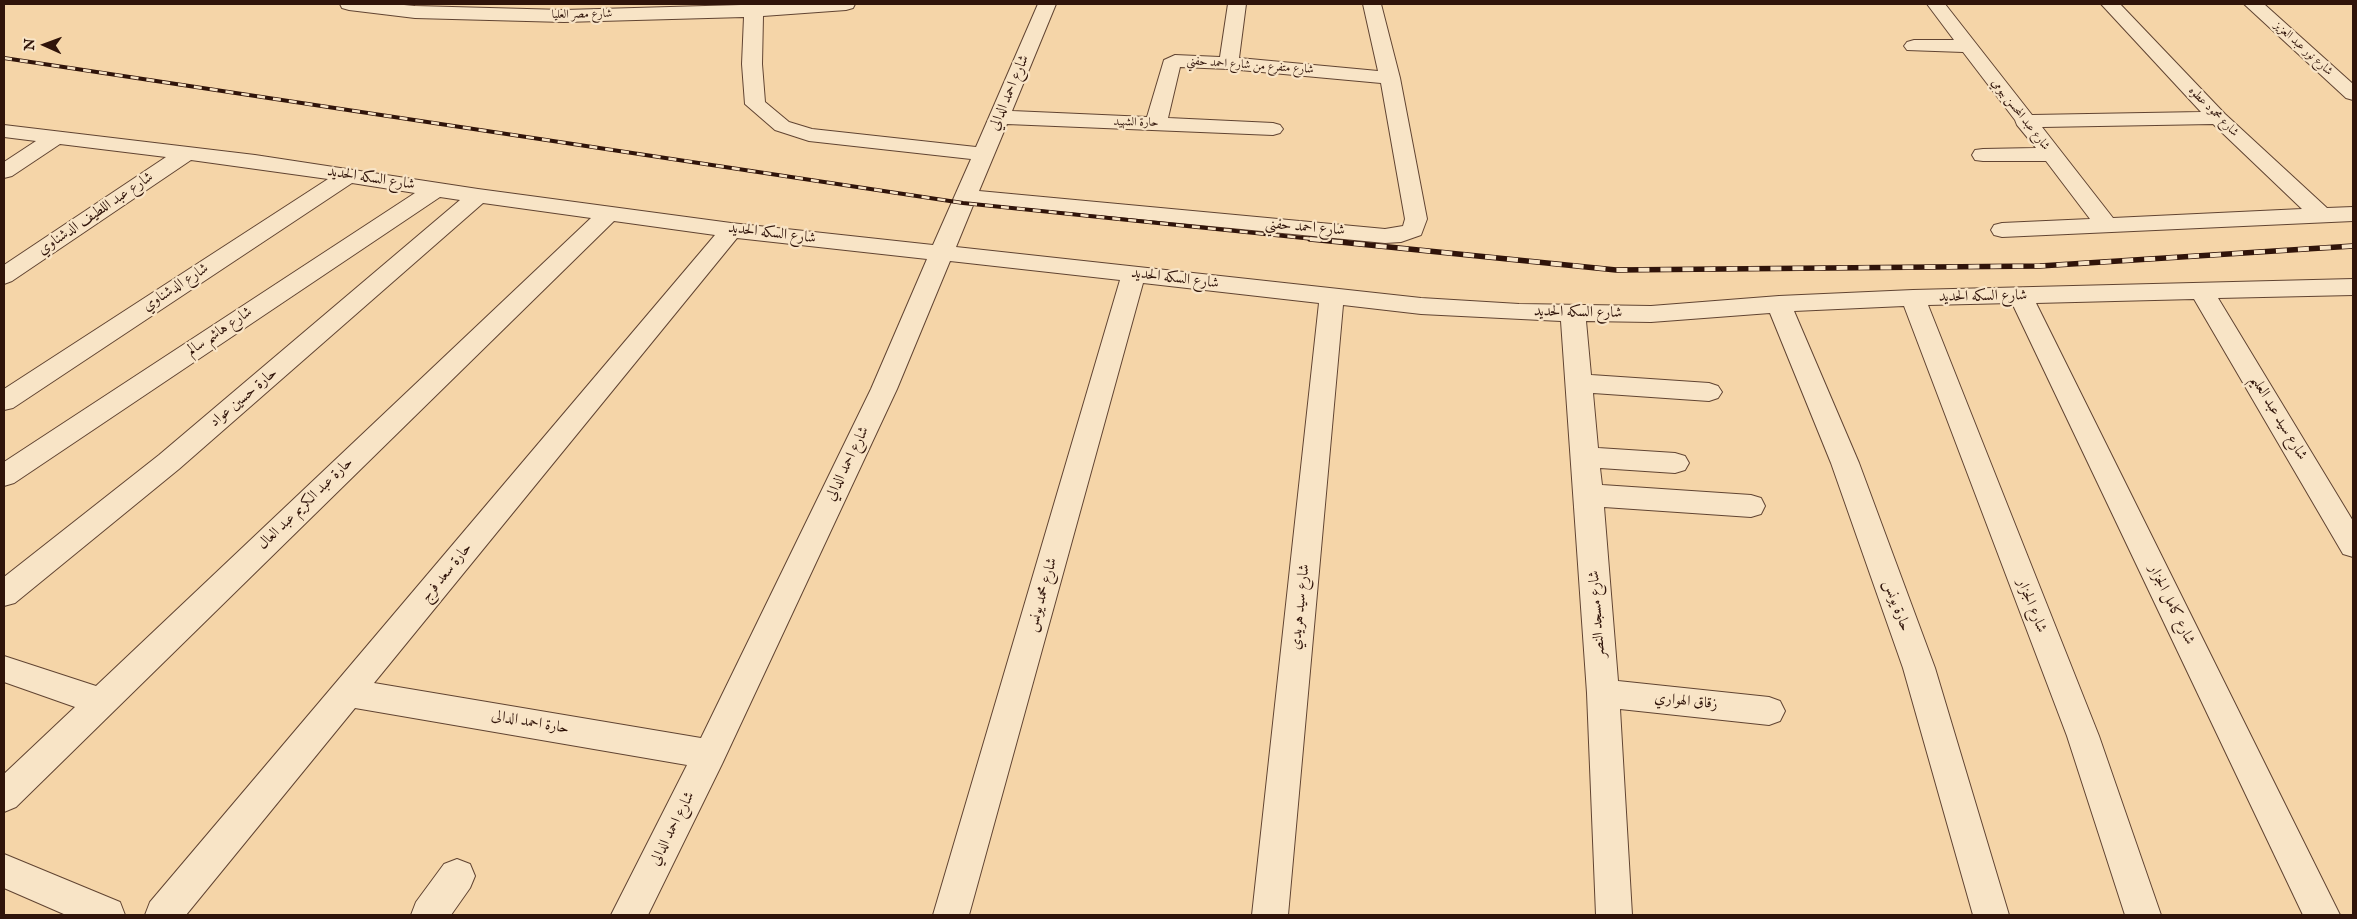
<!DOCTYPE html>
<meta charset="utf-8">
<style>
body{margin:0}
#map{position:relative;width:2357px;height:919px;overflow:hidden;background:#f5d5a8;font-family:"IM FELL English",serif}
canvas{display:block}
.frame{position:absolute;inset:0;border:5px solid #30140a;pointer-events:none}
.north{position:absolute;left:20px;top:20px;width:50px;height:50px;-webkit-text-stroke:4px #f8e4c6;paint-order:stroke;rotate:272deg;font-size:14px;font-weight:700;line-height:20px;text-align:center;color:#30140a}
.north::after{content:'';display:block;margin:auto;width:18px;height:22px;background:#30140a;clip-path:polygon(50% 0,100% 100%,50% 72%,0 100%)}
</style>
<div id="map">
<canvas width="2357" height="919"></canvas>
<div class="frame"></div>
<div class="north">N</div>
</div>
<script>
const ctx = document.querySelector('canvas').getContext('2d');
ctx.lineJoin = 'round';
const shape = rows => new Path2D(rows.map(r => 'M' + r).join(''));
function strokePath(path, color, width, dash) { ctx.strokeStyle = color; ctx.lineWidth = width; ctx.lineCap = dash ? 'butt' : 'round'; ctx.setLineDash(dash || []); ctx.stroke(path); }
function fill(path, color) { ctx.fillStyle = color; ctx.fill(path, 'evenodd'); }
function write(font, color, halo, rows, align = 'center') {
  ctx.font = font + ' "IM FELL English",Amiri,serif'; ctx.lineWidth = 4.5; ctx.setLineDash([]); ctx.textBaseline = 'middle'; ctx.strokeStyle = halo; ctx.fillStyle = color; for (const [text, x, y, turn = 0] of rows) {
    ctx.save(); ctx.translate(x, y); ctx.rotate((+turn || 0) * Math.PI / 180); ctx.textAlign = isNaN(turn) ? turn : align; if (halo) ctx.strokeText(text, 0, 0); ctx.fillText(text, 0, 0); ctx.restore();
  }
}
const minor = shape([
 [340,4,393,4,415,6,564,10,776,4,855,4,853,8,846,10,763,16,762,64,765,102,789,122,812,129,976,147,1038,4,1056,4,1012,111,1147,117,1164,60,1175,55,1220,57,1228,4,1246,4,1239,58,1378,71,1363,4,1381,4,1400,78,1427,219,1421,235,1401,242,1385,243,974,203,956,247,1421,298,1519,304,1651,306,1779,296,1913,290,2353,279,2353,295,2218,298,2353,521,2353,557,2343,554,2194,299,2036,303,2340,915,2303,915,2012,303,1928,305,2099,736,2161,915,2125,915,2067,736,1904,306,1794,311,1859,463,1935,668,2009,915,1973,915,1903,668,1831,463,1770,313,1651,322,1586,321,1591,375,1709,383,1718,386,1722,392,1718,398,1709,401,1593,393,1598,448,1675,453,1685,456,1689,463,1685,470,1675,473,1600,468,1602,485,1751,495,1761,498,1765,506,1761,514,1751,517,1604,507,1618,681,1769,697,1780,701,1785,711,1780,721,1769,725,1620,709,1632,915,1596,915,1587,693,1561,321,1421,314,1343,305,1288,915,1252,915,1319,303,1143,283,969,915,933,915,1120,280,950,261,897,389,722,764,648,915,611,915,687,765,355,708,186,915,145,915,150,902,715,235,614,221,16,807,4,812,4,774,75,707,4,682,4,656,96,686,591,218,483,203,179,469,15,603,4,606,4,577,159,455,460,200,440,197,14,483,4,486,4,462,415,193,352,183,13,408,4,410,4,389,328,179,191,160,12,281,4,284,4,265,166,157,60,144,12,176,4,178,4,162,36,141,4,137,4,125,255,155,478,189,731,223,933,245,971,159,809,141,775,130,745,104,742,64,744,17,564,22,415,18,349,10,342,8,340,4],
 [1180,67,1229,69,1381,83,1405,219,1403,226,1385,229,979,191,1007,124,1273,135,1280,133,1283,129,1280,125,1273,123,1168,118,1180,67],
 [737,238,927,259,871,389,701,738,374,683,737,238],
 [1927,4,1945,4,2032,115,2201,112,2101,4,2120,4,2225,114,2327,208,2353,207,2353,221,2002,237,1994,235,1991,230,1994,225,2002,223,2090,219,2046,161,1983,161,1975,160,1972,155,1975,150,1983,149,2036,148,2017,125,2015,120,1963,52,1907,50,1904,46,1907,42,1914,40,1954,40,1927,4],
 [2213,124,2302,209,2113,218,2042,127,2213,124],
 [2244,4,2264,4,2353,84,2353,100,2346,98,2244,4],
 [4,854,120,902,125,915,66,915,4,888,4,854],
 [457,859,470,864,475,876,470,888,451,915,411,915,416,902,444,864,457,859]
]);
const railFar1 = shape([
 [4,58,963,203,1323,240]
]);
const rail = shape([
 [1310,239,1616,270,2040,266,2353,246]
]);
const farStreetnames = [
 ["شارع مصر العليا",582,15,-1],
 ["شارع نور عبد العزيز",2303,49,42],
 ["شارع متفرع من شارع احمد حفني",1250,66,4],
 ["شارع محمود عطوه",2213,112,45],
 ["شارع عبد المحسن بيومي",2020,115,52],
 ["حارة الشهيد",1136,123,1]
];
const streetNames = [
 ["شارع احمد الدالي",1010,93,-67],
 ["شارع السكه الحديد",371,179,9],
 ["شارع عبد اللطيف الدشناوي",96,214,-34],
 ["شارع احمد حفني",1305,228,5],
 ["شارع السكه الحديد",772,234,7],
 ["شارع السكه الحديد",1175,279,7],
 ["شارع الدشناوي",176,288,-33],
 ["شارع السكه الحديد",1983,297,-1],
 ["شارع السكه الحديد",1578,313,1],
 ["شارع هاشم سالم",220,332,-34],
 ["حارة حسين عواد",244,398,-40],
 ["شارع سيد عبد العليم",2278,418,59],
 ["شارع احمد الدالي",848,464,-64],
 ["حارة عبد الكريم عبد العال",306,504,-44],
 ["حارة سعد فرج",447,573,-51],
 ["شارع محمد يونس",1043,595,-74],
 ["شارع كامل الجزار",2171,605,64],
 ["حارة يونس",1896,606,70],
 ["شارع الجزار",2031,606,68],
 ["شارع سيد هريدي",1301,607,-84],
 ["شارع مسجد النصر",1598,614,-94],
 ["زقاق الهواري",1686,702,6],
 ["حارة احمد الدالى",530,723,10],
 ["شارع احمد الدالي",673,829,-63]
];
strokePath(minor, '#614432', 2);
fill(minor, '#f8e4c6');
strokePath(railFar1, '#30140a', 4);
strokePath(rail, '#30140a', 5.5);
strokePath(railFar1, '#f8e4c6', 2.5, [8]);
strokePath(rail, '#f8e4c6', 4, [11]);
write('12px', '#30140a', '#f8e4c6', farStreetnames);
write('15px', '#30140a', '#f8e4c6', streetNames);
</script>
